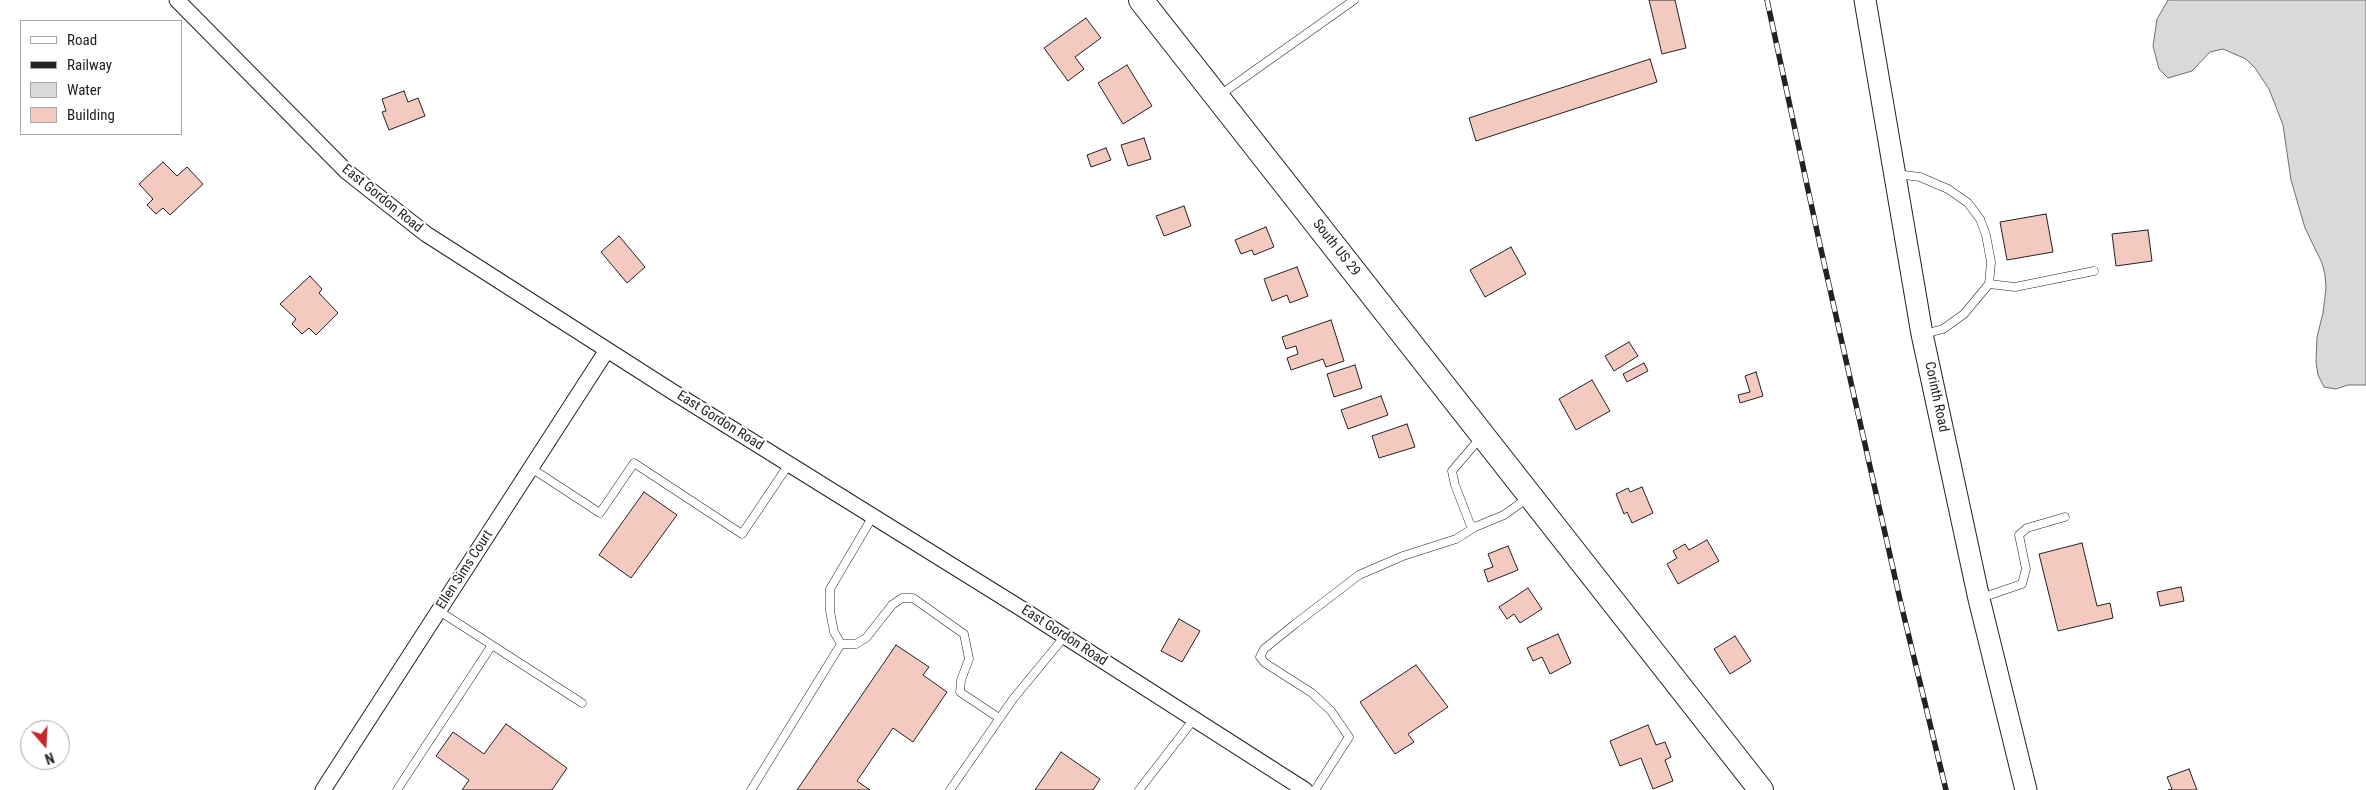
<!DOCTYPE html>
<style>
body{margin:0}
#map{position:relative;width:2366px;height:790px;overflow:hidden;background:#fff;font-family:"Roboto Condensed",sans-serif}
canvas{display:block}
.legend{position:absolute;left:20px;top:20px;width:162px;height:115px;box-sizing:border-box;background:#fff;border:1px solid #a7a7a7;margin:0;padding:6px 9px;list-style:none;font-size:15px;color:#222}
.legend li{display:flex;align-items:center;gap:10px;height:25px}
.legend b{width:25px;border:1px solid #a7a7a7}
.north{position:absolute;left:20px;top:720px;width:50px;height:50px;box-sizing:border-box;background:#fff;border:1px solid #a7a7a7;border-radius:50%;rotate:161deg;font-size:14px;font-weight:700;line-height:20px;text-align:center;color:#222}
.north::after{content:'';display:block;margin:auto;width:18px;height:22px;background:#c62828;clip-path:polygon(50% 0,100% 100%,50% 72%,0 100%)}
</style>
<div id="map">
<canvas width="2366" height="790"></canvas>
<ul class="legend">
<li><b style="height:6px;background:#fff"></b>Road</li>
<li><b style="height:6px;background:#222"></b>Railway</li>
<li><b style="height:14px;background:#d9d9d9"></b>Water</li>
<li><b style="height:14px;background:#f3c9c0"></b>Building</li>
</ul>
<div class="north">N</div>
</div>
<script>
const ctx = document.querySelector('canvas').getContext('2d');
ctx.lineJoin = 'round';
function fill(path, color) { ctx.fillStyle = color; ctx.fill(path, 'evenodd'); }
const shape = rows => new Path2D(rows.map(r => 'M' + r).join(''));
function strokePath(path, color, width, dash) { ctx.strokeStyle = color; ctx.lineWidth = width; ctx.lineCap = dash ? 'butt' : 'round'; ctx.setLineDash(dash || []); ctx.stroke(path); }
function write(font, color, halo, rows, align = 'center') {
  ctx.font = font + ' "Roboto Condensed",sans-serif'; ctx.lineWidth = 4; ctx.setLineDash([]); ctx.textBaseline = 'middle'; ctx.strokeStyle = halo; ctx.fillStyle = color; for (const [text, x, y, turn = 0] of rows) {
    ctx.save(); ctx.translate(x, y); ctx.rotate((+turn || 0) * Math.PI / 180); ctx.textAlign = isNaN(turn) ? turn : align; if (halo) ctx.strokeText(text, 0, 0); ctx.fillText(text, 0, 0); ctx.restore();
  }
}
const water = shape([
 [2168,0,2366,0,2366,385,2348,385,2336,389,2324,387,2318,375,2316,362,2317,337,2323,313,2326,288,2325,275,2322,263,2305,228,2291,180,2283,125,2269,89,2255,68,2246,59,2223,49,2210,52,2192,71,2168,78,2159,69,2153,46,2157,19,2168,0]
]);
const building = shape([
 [1649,0,1675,0,1686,48,1662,54,1649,0],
 [1086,18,1101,38,1075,57,1084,69,1068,81,1044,48,1086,18],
 [1650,59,1657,82,1476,141,1469,118,1650,59],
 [1127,65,1152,106,1123,124,1098,83,1127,65],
 [404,91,408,102,418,98,425,116,389,130,382,112,386,111,382,99,404,91],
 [1144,138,1151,159,1128,166,1121,145,1144,138],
 [1106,148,1111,160,1091,167,1087,155,1106,148],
 [163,162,177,176,187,167,203,184,170,215,163,208,156,214,147,205,153,199,139,184,163,162],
 [1184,206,1191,226,1164,236,1156,216,1184,206],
 [2046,214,2053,252,2007,260,2000,222,2046,214],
 [1266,227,1274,247,1254,255,1252,250,1241,254,1235,240,1266,227],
 [2148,230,2152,261,2116,266,2112,234,2148,230],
 [619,236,645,267,627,283,601,252,619,236],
 [1511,247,1526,274,1485,297,1470,270,1511,247],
 [1297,267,1308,296,1290,303,1287,295,1272,301,1264,279,1297,267],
 [310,276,322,289,319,293,338,313,316,335,309,328,302,334,292,324,296,319,280,304,310,276],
 [1331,320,1344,361,1326,367,1323,359,1291,370,1287,358,1298,354,1296,346,1286,349,1282,337,1331,320],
 [1629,342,1638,356,1614,371,1605,356,1629,342],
 [1644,363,1648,371,1627,382,1623,374,1644,363],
 [1355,365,1362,388,1334,397,1327,374,1355,365],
 [1756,372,1763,396,1740,403,1738,395,1750,392,1745,376,1756,372],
 [1592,380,1610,411,1576,430,1559,399,1592,380],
 [1381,396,1388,415,1348,429,1341,410,1381,396],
 [1407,424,1415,447,1379,458,1372,436,1407,424],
 [1642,487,1653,513,1632,523,1627,512,1624,514,1616,494,1628,488,1630,492,1642,487],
 [644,492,677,515,631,578,599,555,644,492],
 [1707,540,1719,561,1678,584,1667,564,1677,558,1673,551,1685,544,1689,550,1707,540],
 [2082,543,2097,606,2110,603,2113,618,2058,631,2039,554,2082,543],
 [1508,546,1518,570,1488,582,1484,570,1493,567,1488,554,1508,546],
 [2181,587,2184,601,2160,606,2157,592,2181,587],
 [1528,588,1542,609,1520,623,1514,614,1507,619,1499,607,1528,588],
 [1179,619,1200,631,1182,662,1161,651,1179,619],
 [1558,634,1571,663,1550,674,1542,657,1533,661,1527,648,1558,634],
 [1735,636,1751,661,1730,674,1714,649,1735,636],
 [896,645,929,667,923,675,947,692,913,742,893,728,857,781,870,790,797,790,896,645],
 [1416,665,1448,707,1408,734,1414,742,1395,754,1360,702,1416,665],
 [506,724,567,768,552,790,462,790,469,780,436,756,453,732,484,754,506,724],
 [1648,725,1656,745,1665,742,1671,757,1665,760,1673,781,1653,789,1641,758,1620,766,1610,741,1648,725],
 [1061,752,1100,779,1093,790,1035,790,1061,752],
 [2189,769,2197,790,2168,790,2172,789,2167,777,2189,769]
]);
const lane = shape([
 [1220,95,1354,0],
 [1896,174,1920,177,1948,189,1968,203,1980,219,1986,235,1991,262,1989,284,1964,314,1943,329,1924,334],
 [1989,284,2015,287,2094,271],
 [1481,437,1452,471,1455,485,1470,524,1475,527,1504,515,1529,497],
 [531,468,600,513,634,463,742,534,789,464],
 [1981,598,2022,584,2026,569,2019,535,2027,528,2065,517],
 [439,611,582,703],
 [841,644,856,644,866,638,892,605,902,598,913,598,964,634,969,659,961,680,960,692,999,718],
 [397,790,492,645],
 [751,790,841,644,834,632,830,611,830,589,873,516],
 [950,790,1013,699,1065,636],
 [1139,790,1194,719],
 [1315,790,1349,737,1331,711,1312,693,1265,663,1260,657,1264,649,1295,624,1359,575,1403,556,1456,539,1475,527]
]);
const street = shape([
 [177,0,346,171,426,234,673,392,1022,609,1305,790],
 [323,790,607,350]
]);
const secondary = shape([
 [1865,0,1922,334,1979,599,2026,790]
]);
const primary = shape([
 [1141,0,1761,790]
]);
const rail = shape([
 [1767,0,1820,245,1901,604,1946,790]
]);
const streetNames = [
 ["East Gordon Road",382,199,39],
 ["South US 29",1336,248,52],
 ["Corinth Road",1936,397,78],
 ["East Gordon Road",720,421,32],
 ["Ellen Sims Court",465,570,-57],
 ["East Gordon Road",1064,636,33]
];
fill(water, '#d9d9d9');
strokePath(water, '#6f6f6f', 1);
fill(building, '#f3c9c0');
strokePath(building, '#222', 1);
strokePath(lane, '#222', 9);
strokePath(street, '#222', 17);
strokePath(secondary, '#222', 23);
strokePath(primary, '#222', 26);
strokePath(lane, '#fff', 8);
strokePath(street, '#fff', 15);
strokePath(secondary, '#fff', 21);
strokePath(primary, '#fff', 24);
strokePath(rail, '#222', 5.5);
strokePath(rail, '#fff', 4, [11]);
write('14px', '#222', '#fff', streetNames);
</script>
